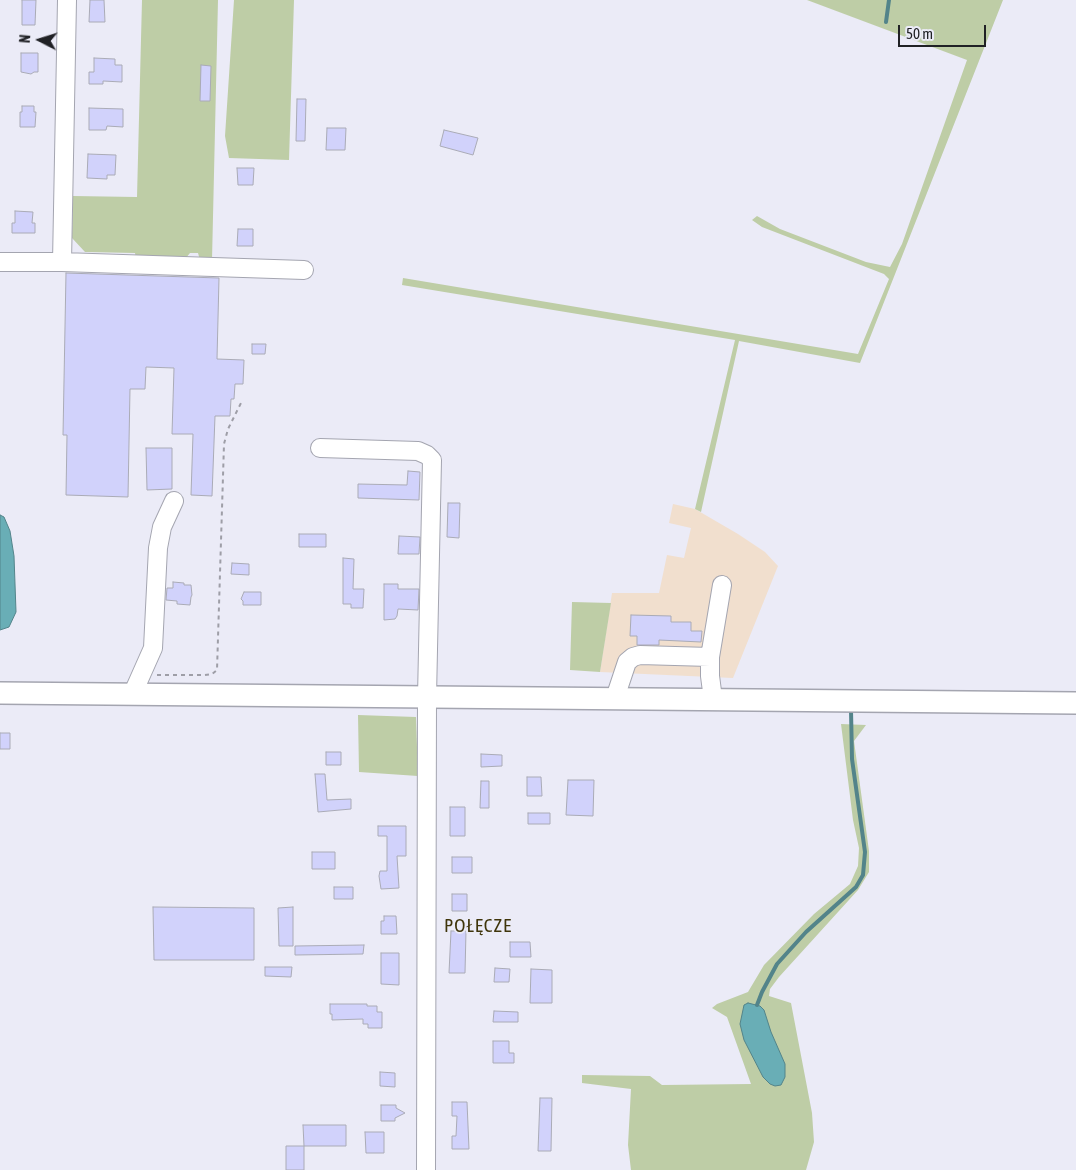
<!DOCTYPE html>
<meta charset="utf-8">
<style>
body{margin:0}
#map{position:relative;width:1076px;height:1170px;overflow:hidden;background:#ebebf7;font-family:"Asap Condensed",sans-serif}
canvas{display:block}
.north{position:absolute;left:15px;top:15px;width:50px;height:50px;-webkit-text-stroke:4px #ebebf7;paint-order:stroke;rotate:275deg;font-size:14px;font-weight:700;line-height:20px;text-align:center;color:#202125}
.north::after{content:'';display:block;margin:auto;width:18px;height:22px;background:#202125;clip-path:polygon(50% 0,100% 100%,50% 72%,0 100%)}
.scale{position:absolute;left:898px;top:25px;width:88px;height:22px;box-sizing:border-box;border:2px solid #202125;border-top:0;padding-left:6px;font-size:15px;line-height:18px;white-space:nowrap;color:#202125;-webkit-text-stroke:4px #ebebf7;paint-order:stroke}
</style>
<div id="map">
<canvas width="1076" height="1170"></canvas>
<div class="north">N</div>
<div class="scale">50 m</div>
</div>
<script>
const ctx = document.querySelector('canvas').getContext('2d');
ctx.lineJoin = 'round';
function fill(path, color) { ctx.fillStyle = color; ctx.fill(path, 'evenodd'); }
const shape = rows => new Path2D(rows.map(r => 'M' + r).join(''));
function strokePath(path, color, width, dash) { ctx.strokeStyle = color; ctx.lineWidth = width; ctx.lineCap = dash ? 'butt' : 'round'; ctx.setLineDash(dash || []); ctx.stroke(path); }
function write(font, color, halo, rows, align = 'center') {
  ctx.font = font + ' "Asap Condensed",sans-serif'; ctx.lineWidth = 4; ctx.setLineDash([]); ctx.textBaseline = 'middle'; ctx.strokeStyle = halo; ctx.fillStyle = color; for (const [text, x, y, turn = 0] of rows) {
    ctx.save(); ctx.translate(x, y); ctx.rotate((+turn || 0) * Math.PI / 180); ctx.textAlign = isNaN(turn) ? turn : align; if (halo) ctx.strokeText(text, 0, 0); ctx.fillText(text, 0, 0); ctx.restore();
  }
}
const commercial = shape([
 [673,504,695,509,738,534,765,552,778,566,733,678,600,672,612,593,659,593,667,555,684,558,691,528,669,523]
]);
const green = shape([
 [142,0,218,0,212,260,200,260,198,253,190,253,185,259,136,259,135,253,85,252,72,238,73,196,137,197],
 [234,0,294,0,289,160,229,158,225,136],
 [807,0,1003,0,860,363,739,341,701,512,695,509,735,340,402,285,403,278,858,354,889,279,884,274,762,227,752,220,757,216,780,229,866,262,890,267,902,244,967,60],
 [572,602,611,603,600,672,570,670],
 [358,715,416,717,418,776,359,772],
 [841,724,866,725,854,741,869,851,869,872,858,890,779,977,770,989,769,996,791,1003,812,1113,814,1142,806,1170,631,1170,628,1145,631,1089,582,1083,582,1075,650,1076,662,1085,751,1084,727,1017,712,1008,717,1004,748,992,764,965,814,914,850,884,858,866,859,848,853,820]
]);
const water = shape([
 [0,515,4,517,10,531,14,556,16,612,9,627,0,630,0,515],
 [748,1003,760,1006,764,1010,771,1032,785,1064,785,1077,781,1085,775,1086,770,1084,763,1077,744,1040,740,1024,744,1005,748,1003]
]);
const stream = shape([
 [886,22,889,0],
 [757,1005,762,992,777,964,806,932,856,887,863,875,865,852,852,759,851,710]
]);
const building = shape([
 [22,0,36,0,35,25,22,25,22,0],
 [90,0,104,0,105,22,89,22,90,0],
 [21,53,38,53,38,72,34,72,31,74,21,72,21,53],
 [94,58,115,59,115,65,122,65,122,82,103,81,103,84,89,84,89,72,94,72,94,58],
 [201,65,211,66,210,101,200,101,201,65],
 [297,99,306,99,305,141,296,141,297,99],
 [22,106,34,106,34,112,36,112,35,127,20,127,20,112,22,112,22,106],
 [89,108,123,109,123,127,107,126,106,130,89,130,89,108],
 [327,128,346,128,345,150,326,150,327,128],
 [444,130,478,138,473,155,440,146,444,130],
 [88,154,116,155,115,175,107,175,107,179,87,178,88,154],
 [237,168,254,168,253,185,238,185,237,168],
 [15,211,33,212,32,223,35,223,35,233,12,233,12,223,15,223,15,211],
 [238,229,253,229,253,246,237,246,238,229],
 [66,273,219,278,217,359,244,360,243,384,235,384,234,399,231,399,230,416,215,416,212,496,191,495,193,434,172,434,174,368,146,367,145,389,130,389,128,497,66,495,67,435,63,435,66,273],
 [252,344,266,344,265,354,252,354,252,344],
 [146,448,172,448,172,489,147,490,146,448],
 [408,471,420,472,419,500,358,498,358,484,407,485,408,471],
 [448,503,460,503,459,538,447,537,448,503],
 [299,534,326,534,326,547,299,547,299,534],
 [399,536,420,537,419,554,398,554,399,536],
 [343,558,354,559,353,589,364,589,363,608,351,608,351,604,343,604,343,558],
 [232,563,249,564,249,575,231,574,232,563],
 [173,582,184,583,184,585,191,585,192,595,191,597,190,605,177,604,177,601,166,600,167,588,173,588,173,582],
 [384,584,398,584,398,589,419,589,418,610,398,609,397,616,395,619,384,620,384,584],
 [244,592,261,592,261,605,243,605,243,601,241,599,244,592],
 [631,615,671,616,671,622,691,622,691,631,702,631,701,642,659,640,659,645,637,645,637,636,630,636,631,615],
 [0,733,10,733,10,749,0,749,0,733],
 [326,752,341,752,341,765,326,765,326,752],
 [481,754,502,755,502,766,481,767,481,754],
 [315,774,325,774,327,800,351,799,351,809,318,812,315,774],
 [527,777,541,777,542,796,527,796,527,777],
 [568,780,594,780,593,816,566,815,568,780],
 [481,781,489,781,489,808,480,808,481,781],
 [450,807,465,807,465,836,450,836,450,807],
 [528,813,550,813,550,824,528,824,528,813],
 [378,826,406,826,406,856,397,856,399,888,381,889,379,876,380,871,387,871,387,836,378,836,378,826],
 [312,852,335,852,335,869,312,869,312,852],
 [452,857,472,857,472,873,452,873,452,857],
 [334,887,353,887,353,899,334,899,334,887],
 [452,894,467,894,467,911,452,911,452,894],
 [153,907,254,908,254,960,154,960,153,907],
 [293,907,293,946,279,946,278,908,293,907],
 [384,916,396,916,397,934,381,934,381,921,384,921,384,916],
 [451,931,466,931,465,973,449,973,451,931],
 [510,942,530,942,531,957,510,957,510,942],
 [364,945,363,954,295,955,295,946,364,945],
 [381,953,399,953,399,985,381,984,381,953],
 [265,967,292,967,291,977,265,976,265,967],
 [495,968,510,969,509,982,494,982,495,968],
 [531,969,552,970,552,1003,530,1003,531,969],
 [330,1004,367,1004,367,1006,377,1006,377,1012,382,1012,382,1028,368,1028,368,1024,363,1024,363,1019,332,1020,332,1014,330,1014,330,1004],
 [494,1011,518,1012,518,1022,493,1022,494,1011],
 [493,1041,509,1041,509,1053,514,1053,514,1063,493,1063,493,1041],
 [380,1072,395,1073,395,1087,380,1086,380,1072],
 [540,1098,552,1098,551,1151,538,1151,540,1098],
 [452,1102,467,1102,469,1149,452,1149,452,1136,456,1136,457,1116,452,1116,452,1102],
 [381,1105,396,1105,396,1108,405,1113,395,1118,395,1121,381,1121,381,1105],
 [303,1125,346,1125,346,1146,304,1146,304,1170,286,1170,286,1146,304,1146,303,1125],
 [365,1132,384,1132,384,1153,366,1153,365,1132]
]);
const path = shape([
 [157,675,205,675,212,674,217,670,224,444,228,429,241,403]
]);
const minor = shape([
 [0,262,62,262,67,0],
 [62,262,304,270],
 [320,448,418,451,427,455,432,460,427,697,426,1170],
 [710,657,722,585],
 [133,693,153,648,158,548,162,527,174,501],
 [615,698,627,662,633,657,640,655,710,657,710,676,713,699]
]);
const major = shape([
 [0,693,1076,703]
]);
const quarterNames = [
 ["POŁĘCZE",478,926]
];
fill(commercial, '#f1dfce');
fill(green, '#becda6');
fill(water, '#69aeb6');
strokePath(water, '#53848a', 1);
strokePath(stream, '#53848a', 4);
fill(building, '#d1d2fb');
strokePath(building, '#aaabb6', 1);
strokePath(minor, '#a4a5b0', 20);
strokePath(major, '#a4a5b0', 24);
strokePath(path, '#9e9ea7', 2, [4, 4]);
strokePath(minor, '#fff', 18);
strokePath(major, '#fff', 21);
ctx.letterSpacing = '1px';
write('19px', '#3f350b', '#ebebf7', quarterNames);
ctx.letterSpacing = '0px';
</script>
